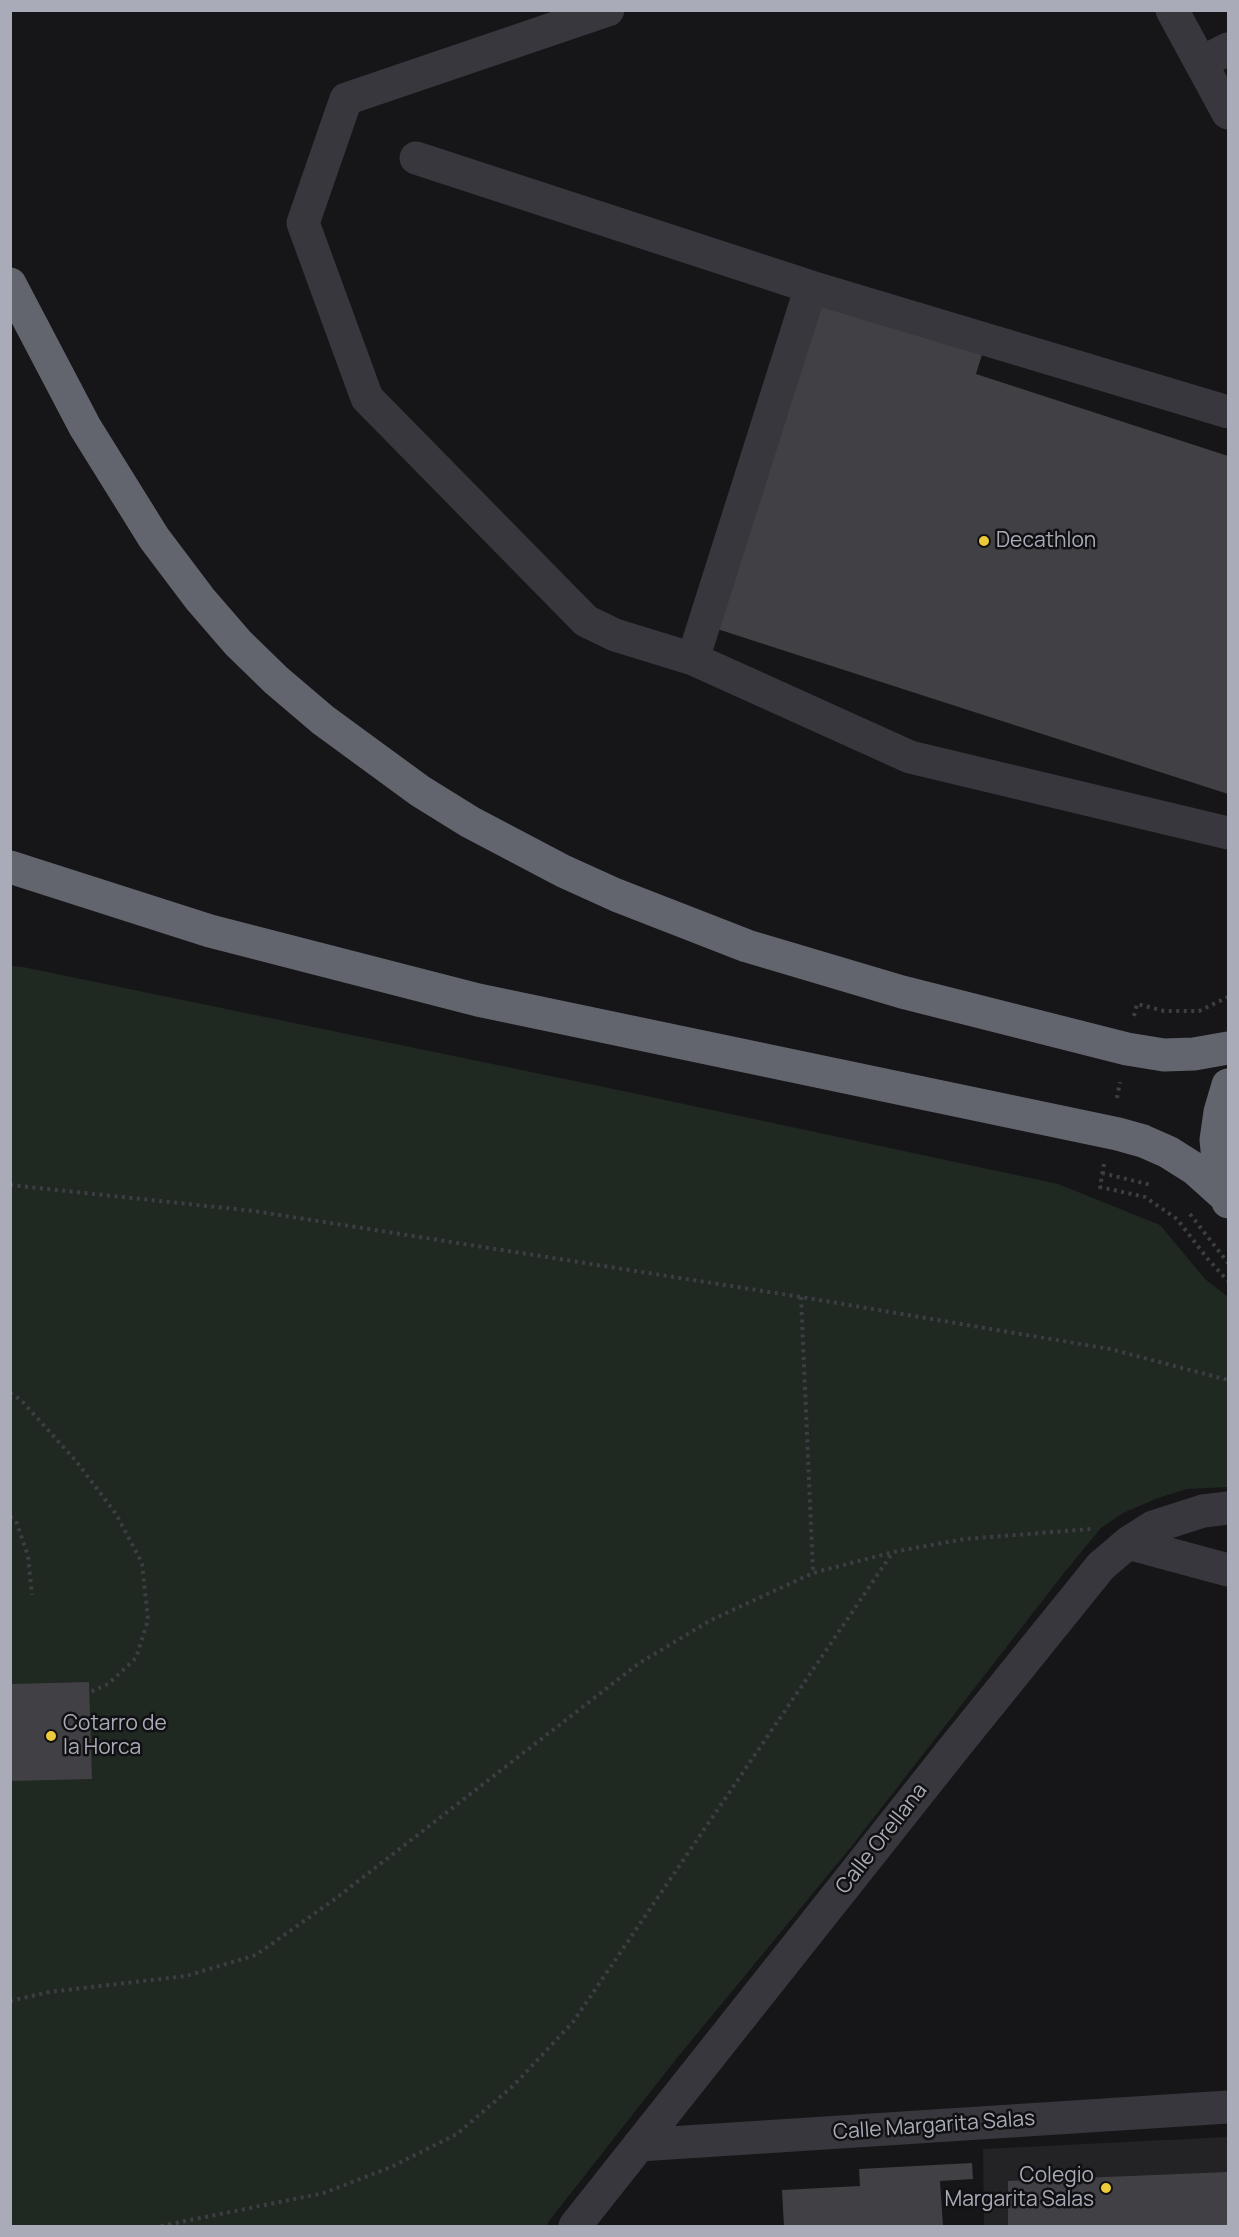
<!DOCTYPE html>
<style>
body{margin:0}
#map{position:relative;width:1239px;height:2237px;overflow:hidden;background:#161618;font-family:Manrope,sans-serif}
canvas{display:block}
.frame{position:absolute;inset:0;border:12px solid #a9abb8;pointer-events:none}
</style>
<div id="map">
<canvas width="1239" height="2237"></canvas>
<div class="frame"></div>
</div>
<script>
const ctx = document.querySelector('canvas').getContext('2d');
ctx.lineJoin = 'round';
function fill(path, color) { ctx.fillStyle = color; ctx.fill(path, 'evenodd'); }
const shape = rows => new Path2D(rows.map(r => 'M' + r).join(''));
function strokePath(path, color, width, dash) { ctx.strokeStyle = color; ctx.lineWidth = width; ctx.lineCap = dash ? 'butt' : 'round'; ctx.setLineDash(dash || []); ctx.stroke(path); }
function write(font, color, halo, rows, align = 'center') {
  ctx.font = font + ' Manrope,sans-serif'; ctx.lineWidth = 5; ctx.setLineDash([]); ctx.textBaseline = 'middle'; ctx.strokeStyle = halo; ctx.fillStyle = color; for (const [text, x, y, turn = 0] of rows) {
    ctx.save(); ctx.translate(x, y); ctx.rotate((+turn || 0) * Math.PI / 180); ctx.textAlign = isNaN(turn) ? turn : align; if (halo) ctx.strokeText(text, 0, 0); ctx.fillText(text, 0, 0); ctx.restore();
  }
}
const built = shape([
 [1228,2137,1228,2226,984,2226,983,2149]
]);
const green = shape([
 [10,966,23,967,628,1092,1058,1184,1160,1225,1205,1279,1228,1297,1228,1487,1187,1489,1158,1498,1123,1513,1101,1528,1064,1573,851,1847,677,2058,549,2221,547,2226,11,2226]
]);
const building = shape([
 [820,295,984,348,976,374,1228,456,1228,794,711,627],
 [89,1682,92,1779,10,1781,10,1684],
 [972,2163,973,2179,940,2181,943,2226,784,2226,782,2190,860,2186,859,2169],
 [1228,2172,1228,2226,1008,2226,1008,2181]
]);
const path = shape([
 [1134,1016,1137,1004,1164,1011,1199,1011,1228,997],
 [1117,1098,1120,1082],
 [1104,1164,1100,1187,1145,1197,1177,1219,1207,1258,1228,1281],
 [1102,1173,1151,1185],
 [10,1185,254,1211,801,1297,1110,1349,1228,1380],
 [1190,1214,1228,1263],
 [801,1297,813,1572],
 [10,1393,21,1400,76,1461,116,1514,142,1563,148,1620,136,1658,108,1684,90,1692],
 [10,1517,16,1521,28,1556,32,1595],
 [10,2001,49,1992,186,1976,256,1955,335,1899,638,1664,711,1620,813,1573,893,1552,965,1539,1091,1529],
 [161,2226,324,2193,391,2167,457,2134,514,2085,573,2022,893,1552]
]);
const minor = shape([
 [608,10,346,99,303,223,367,398,586,621,615,635,693,659,910,757,1228,833],
 [1172,10,1228,113],
 [1201,63,1228,49],
 [416,158,811,287],
 [693,659,811,287,1228,412],
 [1128,1543,1228,1570],
 [639,2145,1228,2107],
 [575,2226,954,1748,1101,1566,1128,1543,1153,1527,1203,1511,1228,1508]
]);
const highway = shape([
 [10,284,85,427,154,538,200,599,238,643,276,680,323,720,420,791,470,822,563,871,616,895,747,946,902,992,1127,1049,1164,1055,1194,1054,1228,1048],
 [10,867,210,931,478,1000,1118,1134,1143,1141,1168,1152,1195,1169,1225,1196],
 [1228,1202,1219,1169,1216,1140,1220,1112,1228,1085]
]);
const markers = [
 [984,541,6,"#ecca3a"],
 [51,1736,6,"#ecca3a"],
 [1106,2188,6,"#ecca3a"]
];
const poiNames = [
 ["Decathlon",996,541],
 ["Cotarro de",63,1724],
 ["la Horca",63,1748],
 ["Colegio",1094,2176,"right"],
 ["Margarita Salas",1094,2200,"right"]
];
const streetNames = [
 ["Calle Orellana",882,1839,-52],
 ["Calle Margarita Salas",934,2126,-4]
];
fill(built, '#232225');
fill(green, '#202822');
fill(building, '#414045');
strokePath(path, '#3d3e44', 4, [3, 4.5]);
strokePath(minor, '#37373d', 33);
strokePath(highway, '#63656e', 33);
for (const [x, y, r, color] of markers) { const dot = new Path2D(); dot.arc(x, y, r, 0, 2 * Math.PI); ctx.fillStyle = color; ctx.fill(dot); strokePath(dot, '#111113', 2); }
write('21px', '#a9abb8', '#111113', poiNames, 'left');
write('21px', '#a9abb8', '#111113', streetNames);
</script>
